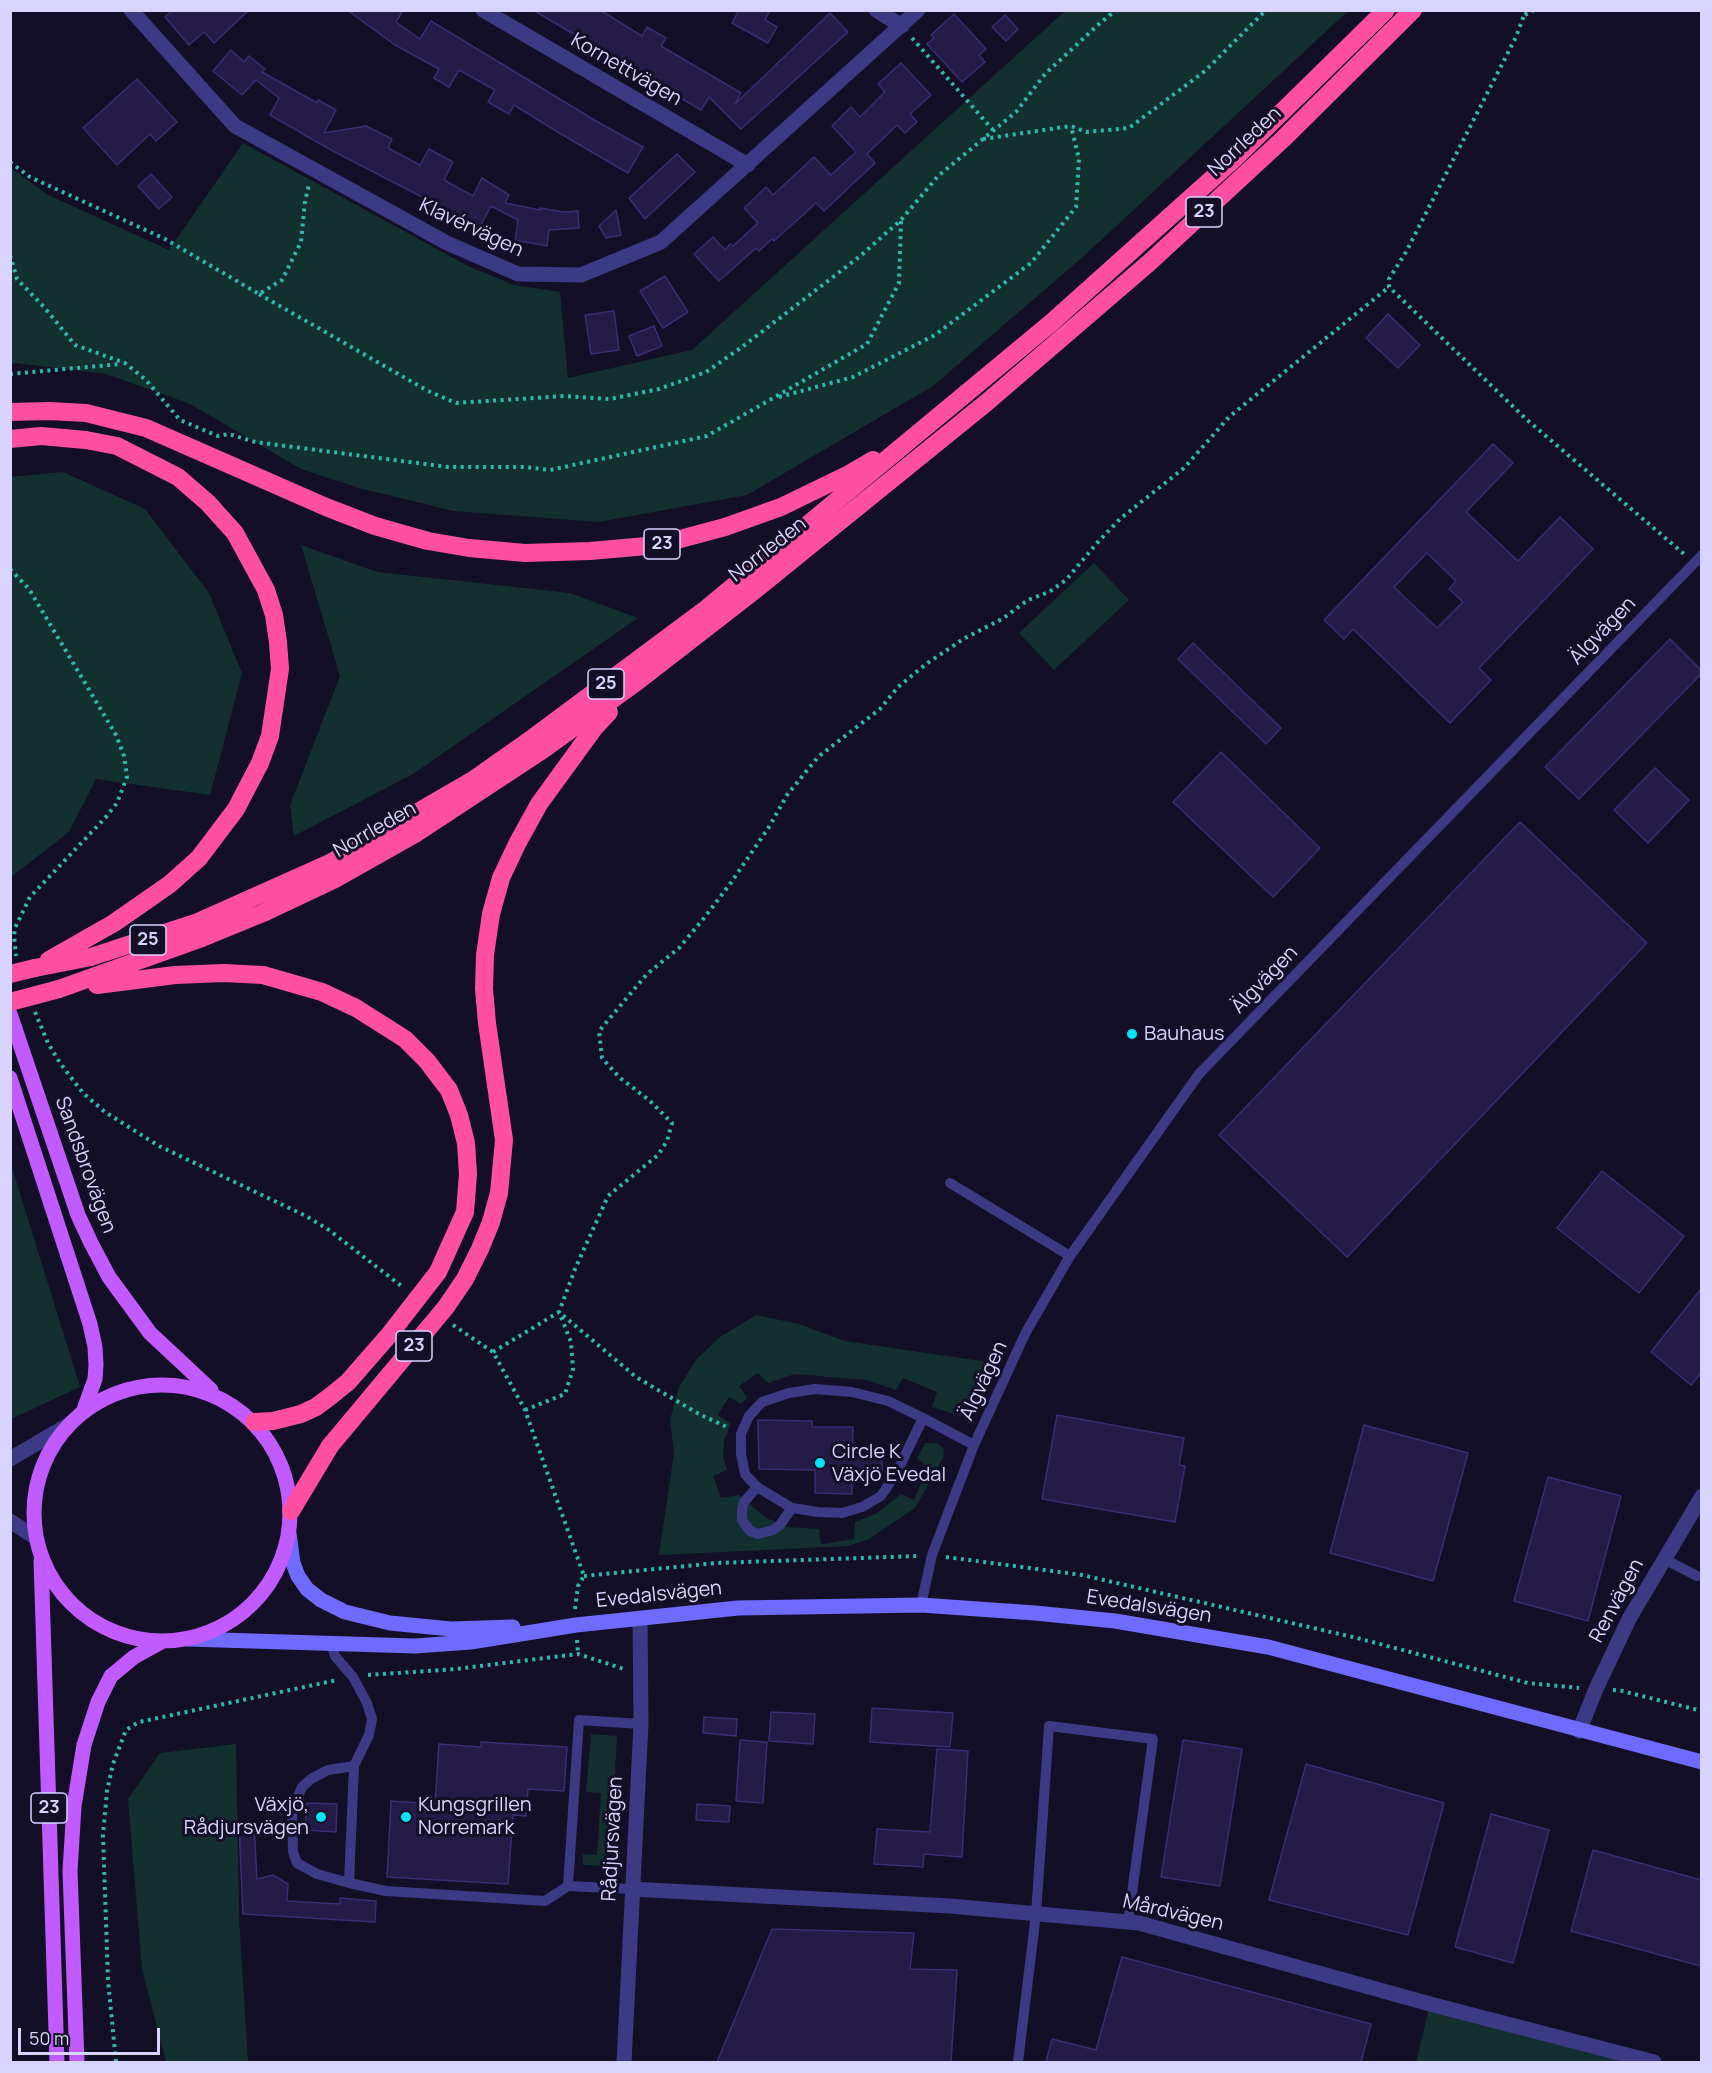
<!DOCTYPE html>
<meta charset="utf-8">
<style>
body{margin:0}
#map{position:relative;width:1712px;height:2073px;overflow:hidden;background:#130f26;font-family:Manrope,sans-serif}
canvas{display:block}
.frame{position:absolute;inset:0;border:12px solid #d9d4ff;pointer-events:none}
.scale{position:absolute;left:18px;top:2028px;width:142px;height:27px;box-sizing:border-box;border:3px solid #d9d4ff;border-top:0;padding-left:8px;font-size:18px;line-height:21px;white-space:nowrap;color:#d9d4ff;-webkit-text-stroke:4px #130f26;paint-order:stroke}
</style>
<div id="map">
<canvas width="1712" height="2073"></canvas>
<div class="frame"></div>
<div class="scale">50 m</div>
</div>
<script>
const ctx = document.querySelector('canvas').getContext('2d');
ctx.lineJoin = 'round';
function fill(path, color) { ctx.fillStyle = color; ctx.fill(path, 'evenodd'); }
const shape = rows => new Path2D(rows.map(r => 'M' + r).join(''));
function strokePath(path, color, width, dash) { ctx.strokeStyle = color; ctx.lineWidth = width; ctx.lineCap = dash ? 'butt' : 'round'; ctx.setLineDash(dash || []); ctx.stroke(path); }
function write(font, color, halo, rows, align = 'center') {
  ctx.font = font + ' Manrope,sans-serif'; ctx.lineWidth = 6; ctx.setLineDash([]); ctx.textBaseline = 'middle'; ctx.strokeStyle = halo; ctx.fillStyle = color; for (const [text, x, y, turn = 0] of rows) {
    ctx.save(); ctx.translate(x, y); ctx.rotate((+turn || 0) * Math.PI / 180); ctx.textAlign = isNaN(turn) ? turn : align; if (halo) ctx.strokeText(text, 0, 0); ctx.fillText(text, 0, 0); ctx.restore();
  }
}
const green = shape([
 [1065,11,1348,11,1085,255,933,386,747,495,598,522,454,511,359,488,301,469,190,404,106,374,15,363,11,364,11,168,48,195,169,250,243,143,468,266,514,285,560,292,568,378,692,350],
 [63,472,145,509,209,593,242,673,210,795,96,779,69,832,11,877,11,477],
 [301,545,377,572,570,593,638,618,413,774,294,836,290,805,340,676],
 [1094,563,1129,600,1054,670,1019,633],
 [10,1161,80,1387,11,1419,10,1419],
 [756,1315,799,1324,845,1341,995,1363,973,1412,964,1417,932,1407,937,1392,903,1378,896,1390,867,1380,795,1374,768,1383,758,1373,739,1386,747,1398,741,1404,729,1397,718,1415,731,1424,724,1440,723,1457,727,1470,713,1476,721,1498,739,1495,766,1518,787,1527,819,1529,821,1544,854,1539,855,1522,876,1514,901,1494,914,1500,928,1467,917,1458,925,1443,937,1443,944,1449,943,1458,915,1508,869,1539,848,1546,659,1555,674,1453,670,1420,679,1387,696,1360,720,1337],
 [591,1734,617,1736,610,1866,583,1865,583,1854,597,1855,601,1793,586,1792],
 [236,1744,239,1917,248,2062,166,2062,142,1969,128,1799,160,1753],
 [1430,2004,1654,2062,1416,2062]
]);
const building = shape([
 [173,10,249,10,214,43,204,32,189,45,165,17,173,10],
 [347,10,403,10,396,22,420,39,431,21,596,121,643,147,628,173,561,134,514,105,509,114,488,102,495,90,459,70,449,87,434,78,439,69,395,45,347,10],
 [533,10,600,10,642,36,647,27,666,38,661,46,741,93,735,104,830,13,848,32,741,129,709,97,701,110,533,10],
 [739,10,770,10,765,20,777,27,768,43,732,23,739,10],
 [954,14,986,49,979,55,985,62,962,82,927,44,934,38,931,35,954,14],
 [1005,15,1018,29,1006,41,992,27,1005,15],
 [231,50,244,62,249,56,265,69,262,72,317,103,318,100,336,110,324,133,366,126,392,139,388,148,420,165,429,149,453,162,444,180,473,196,482,178,509,195,505,203,540,210,540,208,564,212,578,211,579,228,549,230,547,246,515,240,518,220,491,206,480,227,331,150,270,115,279,98,256,80,242,95,213,71,231,50],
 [901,63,931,95,910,114,917,122,905,133,897,125,867,154,875,163,824,211,816,203,774,241,772,239,759,251,756,248,719,281,694,254,713,237,725,250,730,244,733,246,758,223,744,208,766,187,773,195,814,157,831,175,856,152,832,126,851,107,860,117,885,92,878,84,901,63],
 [137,79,177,122,156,141,150,134,117,165,83,128,137,79],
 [677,154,695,172,645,219,629,198,677,154],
 [151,174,172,197,159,209,138,186,151,174],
 [616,210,621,235,606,238,599,226,616,210],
 [665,276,688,312,663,328,640,291,665,276],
 [614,311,619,350,591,354,585,315,614,311],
 [1388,314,1420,345,1398,368,1366,338,1388,314],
 [654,326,662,346,637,356,629,336,654,326],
 [1493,444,1513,463,1466,512,1518,561,1560,517,1593,549,1479,668,1491,680,1450,723,1353,629,1344,639,1324,620,1493,444],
 [1427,553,1456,581,1449,589,1463,602,1437,628,1394,587,1427,553],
 [1670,639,1701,670,1701,674,1579,799,1545,767,1670,639],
 [1193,643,1281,728,1266,744,1178,659,1193,643],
 [1221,752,1320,848,1273,897,1173,802,1221,752],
 [1655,768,1689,800,1648,843,1614,810,1655,768],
 [1520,822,1647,943,1347,1257,1219,1135,1520,822],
 [1602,1171,1684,1236,1639,1293,1557,1228,1602,1171],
 [1701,1289,1701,1373,1691,1385,1651,1352,1701,1289],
 [1057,1415,1184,1438,1179,1465,1185,1466,1175,1522,1042,1499,1057,1415],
 [758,1420,812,1421,812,1427,853,1427,852,1456,882,1456,882,1477,852,1476,852,1494,815,1493,815,1470,759,1469,758,1420],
 [1364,1425,1468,1453,1433,1581,1330,1553,1364,1425],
 [1548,1477,1621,1496,1588,1621,1514,1601,1548,1477],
 [872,1708,953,1713,950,1747,870,1742,872,1708],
 [771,1712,815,1714,813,1744,769,1741,771,1712],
 [704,1717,737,1719,736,1736,703,1733,704,1717],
 [740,1740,767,1742,763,1803,736,1801,740,1740],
 [1183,1740,1242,1749,1220,1886,1161,1877,1183,1740],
 [481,1742,567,1747,564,1791,528,1789,526,1816,513,1815,508,1884,387,1877,391,1801,435,1804,439,1744,481,1747,481,1742],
 [937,1749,968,1751,962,1857,924,1854,923,1867,874,1864,877,1829,930,1832,937,1749],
 [1306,1764,1444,1803,1408,1935,1269,1900,1306,1764],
 [307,1803,337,1804,336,1832,305,1830,307,1803],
 [697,1804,730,1806,729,1822,696,1820,697,1804],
 [1491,1814,1549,1830,1513,1963,1455,1947,1491,1814],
 [239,1826,254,1826,257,1879,273,1875,288,1884,287,1901,340,1904,340,1898,376,1901,375,1922,243,1914,239,1826],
 [1593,1850,1701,1880,1701,1966,1571,1931,1593,1850],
 [772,1929,914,1933,910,1969,957,1970,951,2062,717,2062,772,1929],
 [1122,1957,1371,2024,1361,2062,1046,2062,1052,2039,1096,2050,1122,1957]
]);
const path = shape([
 [1526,10,1516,37,1406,252,1389,279,1389,287,1526,419,1684,554],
 [1525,15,1534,10],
 [912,38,993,130],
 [983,139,1071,126,1086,132,1129,128,1205,71,1266,10],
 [10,162,30,177,165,239,259,294,282,280,301,242,305,201,309,185],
 [10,255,17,279,44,307,75,345,125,363,146,380,180,420,218,436,229,434,255,442,448,467,525,467,550,470,707,436,867,344,899,283,901,220],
 [259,294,428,391,456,403,565,396,610,399,659,389,706,372,742,347,859,257,901,220,938,176,1016,112,1045,74,1099,24,1116,10],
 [10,374,121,364],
 [779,397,853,377,935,335,1031,263,1076,207,1079,159,1071,126],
 [10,569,29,589,116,735,124,756,127,777,117,803,106,817,30,897,15,928,14,936,16,956],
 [35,1012,48,1043,60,1063,83,1093,105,1112,159,1146,306,1216,329,1230,404,1288],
 [453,1325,493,1352,525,1410,584,1576,578,1586,575,1609],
 [493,1352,559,1312,636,1377,699,1414,729,1428],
 [525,1410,565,1394,573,1369,571,1342,559,1312,575,1269,608,1196,658,1155,667,1141,672,1123,649,1100,620,1078,602,1058,599,1031,647,974,679,948,704,918,730,884,769,827,787,795,818,757,880,709,898,687,926,664,965,638,1002,619,1028,600,1049,592,1066,580,1097,543,1121,518,1184,468,1229,417,1389,287],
 [946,1557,1082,1575,1357,1638,1528,1683,1579,1688],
 [584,1576,716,1563,918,1556],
 [577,1640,578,1654],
 [368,1675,456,1669,578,1654,624,1669],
 [1613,1690,1622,1691,1702,1711],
 [116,2062,108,1980,103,1835,107,1791,113,1764,126,1730,139,1722,337,1680]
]);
const lane = shape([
 [950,1183,1070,1256],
 [923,1418,897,1472,881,1496,862,1507,842,1513,818,1512,792,1508,757,1487,745,1474,741,1454,741,1434,749,1416,762,1402,789,1393,815,1389,852,1392,888,1401,923,1418,974,1445],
 [757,1487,744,1502,742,1510,742,1520,750,1531,758,1534,773,1530,780,1525,792,1508],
 [1664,1559,1697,1576],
 [921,1605,932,1555,974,1445,1026,1332,1070,1256,1199,1074,1702,555],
 [331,1643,335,1656,353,1677,367,1703,372,1719,369,1735,354,1766,349,1883,386,1891,545,1901,568,1886,631,1889],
 [349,1883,317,1874,297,1863,293,1852,292,1810,302,1787,311,1779,328,1770,354,1766],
 [568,1886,579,1720,641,1724],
 [1018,2062,1036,1914,1049,1726,1153,1739,1128,1922]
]);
const street = shape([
 [131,10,235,126,447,243,518,274,581,275,661,242,918,10],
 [483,10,748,165],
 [876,10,902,26],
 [10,1459,68,1425],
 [10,1521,36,1538],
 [1579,1731,1596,1689,1629,1619,1702,1496],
 [631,1889,950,1906,1139,1923,1430,2004,1654,2062],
 [624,2062,641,1724,640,1618]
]);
const secondary = shape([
 [289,1533,293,1563,298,1576,307,1589,321,1600,345,1612,390,1623,451,1629,513,1627],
 [187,1639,415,1646,471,1642,576,1625,738,1608,921,1605,1035,1613,1115,1621,1268,1647,1702,1762]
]);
const primary = shape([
 [10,1014,78,1215,91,1243,109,1277,150,1333,211,1390],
 [10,1078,90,1324,95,1347,96,1365,95,1379,83,1412],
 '34 1513a128 128 0 1 1 256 0a128 128 0 1 1-256 0Z',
 [41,1560,57,2062],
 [77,2062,70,1871,74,1806,84,1745,98,1702,111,1676,134,1657,163,1641]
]);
const highway = shape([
 [10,412,49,411,86,413,146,428,326,507,375,526,428,541,469,548,525,553,590,551,658,545,725,527,781,507,849,474,873,460],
 [10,439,41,436,86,440,117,446,178,477,208,503,235,533,266,590,274,615,278,642,280,669,270,736,260,763,236,809,199,858,170,884,114,923,49,960],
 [35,968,91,957,198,922,330,863,473,780,534,737,706,609,1051,323,1234,159,1386,10],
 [97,985,175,975,224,973,263,975,322,992,356,1008,405,1039,427,1061,449,1090,459,1115,466,1143,468,1174,465,1212,438,1272,389,1335,348,1382,332,1395,316,1407,301,1414,273,1421,254,1422],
 [59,989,202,938,263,913,337,878,415,834,544,749,638,681,754,591,986,403,1150,262,1283,139,1413,10],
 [291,1511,330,1446,446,1307,465,1279,480,1249,491,1222,499,1193,504,1140,487,1023,484,989,485,955,491,914,501,878,517,844,539,804,595,727,609,712]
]);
const highwayBridge = shape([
 [10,974,35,968],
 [10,1002,59,989]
]);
const markers = [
 [1132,1034,6,"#00e5ff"],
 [820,1463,6,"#00e5ff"],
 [321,1817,6,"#00e5ff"],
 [406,1817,6,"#00e5ff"]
];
const shields = [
 [1204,212,36],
 [662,544,36],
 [606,684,36],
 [148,940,36],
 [414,1346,36],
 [49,1808,36]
];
const shieldNames = [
 ["23",1204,212],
 ["23",662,544],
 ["25",606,684],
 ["25",148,940],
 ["23",414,1346],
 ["23",49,1808]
];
const streetNames = [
 ["Kornettvägen",626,70,30],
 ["Norrleden",1245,142,-43],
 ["Klavérvägen",471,228,25],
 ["Norrleden",768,550,-38],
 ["Älgvägen",1603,631,-46],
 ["Norrleden",375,830,-30],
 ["Älgvägen",1265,980,-46],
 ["Sandsbrovägen",85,1165,70],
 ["Älgvägen",984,1381,-65],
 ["Evedalsvägen",659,1595,-6],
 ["Renvägen",1617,1601,-62],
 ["Evedalsvägen",1149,1607,9],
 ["Rådjursvägen",613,1839,-87],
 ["Mårdvägen",1173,1913,13]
];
const poiNames = [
 ["Bauhaus",1144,1034],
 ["Circle K",832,1452],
 ["Växjö Evedal",832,1475],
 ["Växjö,",309,1805,"right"],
 ["Rådjursvägen",309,1828,"right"],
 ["Kungsgrillen",418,1805],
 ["Norremark",418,1828]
];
fill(green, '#12302f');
fill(building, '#241b47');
strokePath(building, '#3b2d73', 1.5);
strokePath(path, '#2fb8b0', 4, [3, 4.5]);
strokePath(lane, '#3d3a85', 10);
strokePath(street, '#3d3a85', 15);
strokePath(secondary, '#6f6bff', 15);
strokePath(primary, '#c25bff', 15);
strokePath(highway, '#ff4fa3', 18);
strokePath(highwayBridge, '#ff4fa3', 18);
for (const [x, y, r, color] of markers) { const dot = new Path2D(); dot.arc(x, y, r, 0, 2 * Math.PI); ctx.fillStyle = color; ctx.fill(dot); strokePath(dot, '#130f26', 2); }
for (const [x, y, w] of shields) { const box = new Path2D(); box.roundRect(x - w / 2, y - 15, w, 30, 4.5); ctx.fillStyle = '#130f26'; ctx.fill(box); strokePath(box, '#d9d4ff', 1.5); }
write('bold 18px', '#d9d4ff', null, shieldNames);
write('20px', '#d9d4ff', '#130f26', streetNames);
write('20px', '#d9d4ff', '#130f26', poiNames, 'left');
</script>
